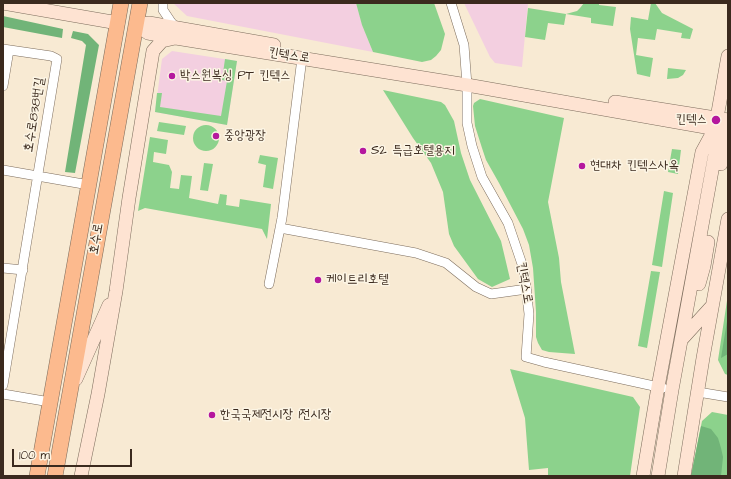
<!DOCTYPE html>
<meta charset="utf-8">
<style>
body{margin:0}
#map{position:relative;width:731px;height:479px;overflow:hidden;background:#f8ead3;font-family:"Architects Daughter",sans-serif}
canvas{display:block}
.frame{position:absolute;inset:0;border:4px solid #3b2a1e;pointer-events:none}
.scale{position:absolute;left:12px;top:449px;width:120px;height:18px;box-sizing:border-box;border:2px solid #3b2a1e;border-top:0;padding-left:5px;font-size:12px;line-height:14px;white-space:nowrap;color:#3b2a1e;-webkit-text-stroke:3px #fcf5e5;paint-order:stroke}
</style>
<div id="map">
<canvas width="731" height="479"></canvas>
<div class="frame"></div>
<div class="scale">100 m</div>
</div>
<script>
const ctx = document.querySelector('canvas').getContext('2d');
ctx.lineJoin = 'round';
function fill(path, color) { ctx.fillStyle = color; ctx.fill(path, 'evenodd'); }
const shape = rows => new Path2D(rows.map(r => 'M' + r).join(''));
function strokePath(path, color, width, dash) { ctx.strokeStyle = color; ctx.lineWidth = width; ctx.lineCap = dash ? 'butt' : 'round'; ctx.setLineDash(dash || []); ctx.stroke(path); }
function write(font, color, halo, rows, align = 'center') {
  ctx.font = font + ' "Architects Daughter","Poor Story",sans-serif'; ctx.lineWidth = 3; ctx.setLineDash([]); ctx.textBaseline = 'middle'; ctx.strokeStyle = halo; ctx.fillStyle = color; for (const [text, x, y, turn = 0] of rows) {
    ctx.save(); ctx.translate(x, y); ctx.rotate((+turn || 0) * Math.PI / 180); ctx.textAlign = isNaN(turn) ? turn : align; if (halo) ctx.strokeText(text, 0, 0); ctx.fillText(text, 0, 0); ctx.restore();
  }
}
const built = shape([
 [173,3,356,3,363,27,373,52,187,16],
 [464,3,528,3,522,67,495,63,490,57],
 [172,51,237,61,227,125,155,112,162,59]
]);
const green = shape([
 [356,3,434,3,445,34,441,50,436,56,431,60,422,62,373,52,362,25],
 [584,3,599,3,599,5,616,7,613,26,591,23,591,18,566,14,564,25,548,23,545,40,525,37,528,8,566,14,577,11,580,8],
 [651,3,655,3,662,13,693,29,690,39,681,38,682,33,657,29,655,40,638,38,636,55,653,58,650,77,637,74,630,29,631,17,648,20],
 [225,59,237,61,227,125,155,112,157,93,162,93,160,107,221,116,227,81,222,80],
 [668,68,686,70,683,75,678,78,667,79],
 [383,90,441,102,445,105,454,121,461,153,470,180,501,241,510,279,492,287,478,279,454,246,449,234,443,192,431,163,413,138],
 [480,99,564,118,548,202,559,258,561,282,575,354,549,352,542,350,538,343,536,337,536,312,533,268,529,245,523,229,499,183,486,160,482,148,475,126,473,106,474,103],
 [159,122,186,126,184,135,157,131],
 '193 138a13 13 0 1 1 26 0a13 13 0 1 1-26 0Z',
 [150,137,168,140,166,154,154,152,153,162,169,165,172,172,170,188,179,189,181,175,192,176,189,198,218,204,220,194,227,195,226,205,239,207,240,199,271,204,267,239,262,229,145,208,138,211],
 [672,149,681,150,678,174,668,172],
 [260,155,278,158,273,189,263,187,266,165,258,163],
 [204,163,213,164,208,191,200,190],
 [664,191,673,193,662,267,652,265],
 [651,271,660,272,647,348,638,346],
 [728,294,728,375,725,374,718,360],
 [510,369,633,397,640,407,630,476,548,476,548,468,529,470,525,418],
 [712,412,728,415,728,476,691,476,702,421]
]);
const forest = shape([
 [3,16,63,29,62,38,3,27],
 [73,31,88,34,99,45,75,173,65,172,86,45,82,41,71,38],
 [728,315,728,354,721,358],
 [701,426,711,429,718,438,721,448,723,457,721,476,691,476]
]);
const street = shape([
 [163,3,163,10,171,22,176,28],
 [451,3,464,45,467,85,467,123,472,146,482,177,508,223,524,270,529,314,526,357,544,362,663,388],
 [3,49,51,56,57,59,3,385],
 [302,58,282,218,280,228,416,253,446,263,476,287,491,294,527,289],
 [3,86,9,50],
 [3,170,89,185],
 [3,268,23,270],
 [269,284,280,228],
 [698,392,728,397],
 [3,394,50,402]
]);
const secondary = shape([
 [3,3,118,23],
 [136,25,148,33,176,38,467,85,728,131],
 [136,25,149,23,274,45],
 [615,102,728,120],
 [721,164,728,131],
 [699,284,704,266,708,242],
 [682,339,712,306],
 [76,379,109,305],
 [81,476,98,394,116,291,129,198,153,51,162,41,175,38],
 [643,476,658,387,702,152,714,130],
 [658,476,672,390,715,154,715,129,728,56],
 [684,476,703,358,728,219]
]);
const primary = shape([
 [37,476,121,3],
 [55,476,140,3]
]);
const markers = [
 [172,76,4,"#b5179e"],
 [716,120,5,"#b5179e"],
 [216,136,4,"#b5179e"],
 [363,151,4,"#b5179e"],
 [582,166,4,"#b5179e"],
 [318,280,4,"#b5179e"],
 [212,415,4,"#b5179e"]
];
const streetNames = [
 ["킨텍스로",289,56,9],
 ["호수로838번길",35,115,-81],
 ["호수로",97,239,-80],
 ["킨텍스로",524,283,80]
];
const poiNames = [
 ["박스원복싱 PT 킨텍스",180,76],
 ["킨텍스",707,120,"right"],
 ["중앙광장",224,136],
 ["S2 특급호텔용지",371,151],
 ["현대차 킨텍스사옥",590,166],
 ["케이트리호텔",326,280],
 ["한국국제전시장 1전시장",220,415]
];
fill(built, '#f3cfe0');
fill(green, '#8cd28c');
fill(forest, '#71b478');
strokePath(street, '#7d6d5d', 10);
strokePath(secondary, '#7d6d5d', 14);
strokePath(primary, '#7d6d5d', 16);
strokePath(street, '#fff', 9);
strokePath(secondary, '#fee3d2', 13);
strokePath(primary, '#fcba8e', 15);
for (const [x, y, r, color] of markers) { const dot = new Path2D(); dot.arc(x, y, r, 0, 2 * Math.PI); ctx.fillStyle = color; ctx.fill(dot); strokePath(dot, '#fcf5e5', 1.5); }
write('13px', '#3b2a1e', '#fcf5e5', streetNames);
write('13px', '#3b2a1e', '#fcf5e5', poiNames, 'left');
</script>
